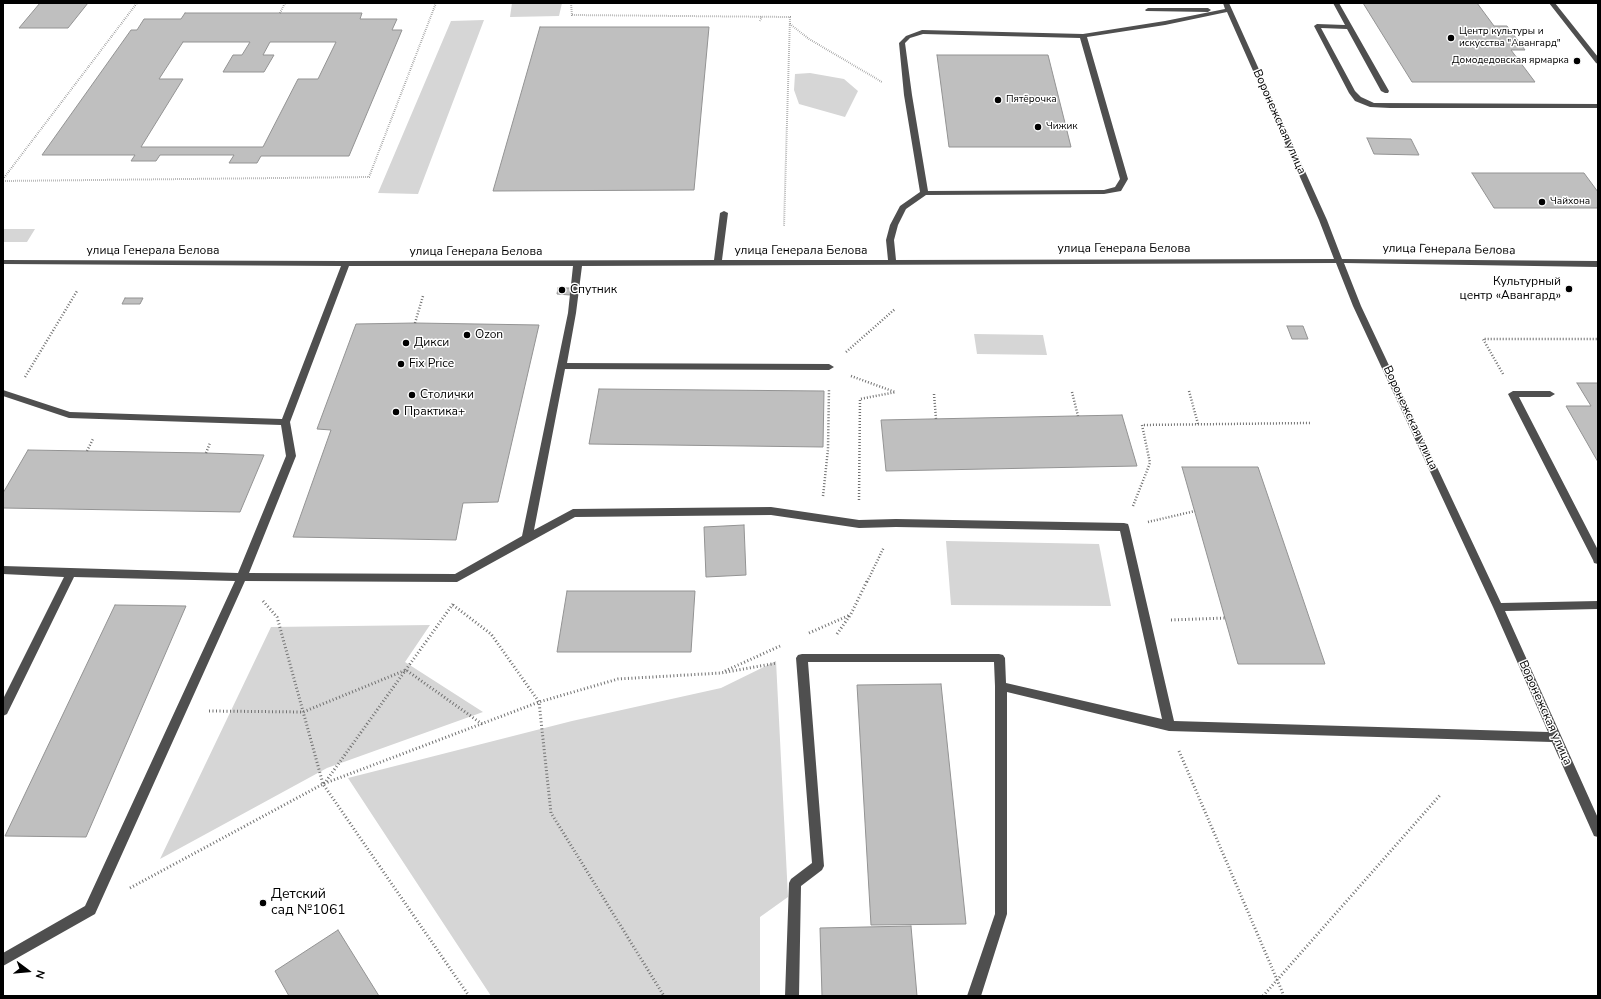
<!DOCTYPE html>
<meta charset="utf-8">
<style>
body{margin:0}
#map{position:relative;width:1601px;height:999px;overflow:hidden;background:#fff;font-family:"Nunito Sans",sans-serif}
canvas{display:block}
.frame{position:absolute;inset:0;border:4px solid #000;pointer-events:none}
.north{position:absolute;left:8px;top:951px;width:40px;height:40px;-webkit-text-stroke:3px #fff;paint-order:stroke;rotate:106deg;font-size:11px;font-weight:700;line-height:16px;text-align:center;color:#000}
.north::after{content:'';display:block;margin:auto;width:14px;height:18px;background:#000;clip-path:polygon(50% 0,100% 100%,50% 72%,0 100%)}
</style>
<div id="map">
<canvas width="1601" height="999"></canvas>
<div class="frame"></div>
<div class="north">N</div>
</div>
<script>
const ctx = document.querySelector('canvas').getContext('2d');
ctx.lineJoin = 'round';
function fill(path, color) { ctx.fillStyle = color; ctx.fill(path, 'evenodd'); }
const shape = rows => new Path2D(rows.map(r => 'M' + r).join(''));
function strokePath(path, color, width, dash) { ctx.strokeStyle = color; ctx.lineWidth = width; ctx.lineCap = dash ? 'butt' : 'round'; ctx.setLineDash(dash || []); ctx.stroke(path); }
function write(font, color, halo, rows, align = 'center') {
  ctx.font = font + ' "Nunito Sans",sans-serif'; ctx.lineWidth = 3; ctx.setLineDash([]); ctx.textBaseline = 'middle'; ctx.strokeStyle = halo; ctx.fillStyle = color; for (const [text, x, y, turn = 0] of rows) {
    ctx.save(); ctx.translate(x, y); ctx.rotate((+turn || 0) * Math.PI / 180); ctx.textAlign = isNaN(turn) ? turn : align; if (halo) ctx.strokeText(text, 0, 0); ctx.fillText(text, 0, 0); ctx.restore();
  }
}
const green = shape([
 [512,3,562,3,559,16,510,17],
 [484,20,418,194,378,193,451,21],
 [810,73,844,79,858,91,845,117,799,104,794,90,795,74],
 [3,229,35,229,27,242,3,242],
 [974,334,1043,335,1047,355,977,354],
 [946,541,1099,544,1111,606,951,605],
 [430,625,405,662,483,712,327,768,160,859,271,627],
 [776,661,788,897,760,917,760,996,491,996,348,778,572,721,721,688]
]);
const building = shape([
 [40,3,88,3,68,28,19,28,40,3],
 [1363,3,1477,3,1494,26,1507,26,1525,50,1511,50,1535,82,1412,82,1363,3],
 [185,13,362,13,360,19,397,19,392,30,402,30,349,156,261,156,257,163,229,163,234,155,160,155,156,161,131,161,135,155,42,155,131,30,137,30,144,19,181,19,185,13],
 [183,42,250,42,242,55,233,55,223,72,264,72,274,55,263,55,270,42,336,42,318,79,298,79,263,147,141,147,183,79,159,79,183,42],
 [540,27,709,27,694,190,493,191,540,27],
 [937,55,1048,55,1071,147,949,147,937,55],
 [1367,138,1411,139,1419,155,1374,154,1367,138],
 [1472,173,1584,173,1598,192,1598,208,1494,208,1472,173],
 [558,288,571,288,570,295,557,294,558,288],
 [125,298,143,298,140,304,122,304,125,298],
 [415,323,539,325,498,502,463,503,456,540,293,537,331,430,317,429,356,324,415,323],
 [1287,326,1303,326,1308,339,1292,339,1287,326],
 [1577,383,1598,383,1598,462,1566,406,1591,406,1577,383],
 [599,389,824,391,823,447,589,444,599,389],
 [1122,415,1137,466,886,471,881,420,1122,415],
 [28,450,206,453,264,455,240,512,3,508,3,493,28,450],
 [1182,467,1258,467,1325,664,1238,664,1182,467],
 [744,525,746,575,706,577,704,527,744,525],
 [567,591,695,591,691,652,557,652,567,591],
 [115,605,186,606,86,837,5,836,115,605],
 [941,684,966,924,871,925,857,685,941,684],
 [911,926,917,996,822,996,820,928,911,926],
 [338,930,379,996,289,996,275,971,338,930]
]);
const pathFar2 = shape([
 [571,3,572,15,790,17,784,226],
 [280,13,285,3],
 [760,21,762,16],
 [790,24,809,39,882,82],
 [3,179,137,3],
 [3,181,369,177,436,3]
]);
const pathFar1 = shape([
 [415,323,423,296],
 [846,352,895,309],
 [1503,374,1483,339,1598,339],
 [851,376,895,392],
 [25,377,77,291],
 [1189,391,1198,424],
 [1072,392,1078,416],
 [934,394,936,419],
 [87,451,93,439],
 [206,453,210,443],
 [823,496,828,449,829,389],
 [859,500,860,399,896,392],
 [1133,506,1150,463,1142,425,1310,423],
 [1148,522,1195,511],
 [867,582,884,547]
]);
const path = shape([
 [263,601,277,617,323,784,469,996],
 [453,605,491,634,539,702,551,813,664,996],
 [1171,620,1225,618],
 [809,633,850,615],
 [837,634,851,614,867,581],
 [725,671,780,646],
 [209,711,303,712,406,670,482,724],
 [1179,751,1284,996],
 [324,784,453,604],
 [130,888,323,784,539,702,618,679,721,673,777,663],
 [1263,996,1441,794]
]);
const minor = shape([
 [1223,3,1229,3,1327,220,1342,259,1598,261,1598,267,1344,263,1361,306,1501,603,1598,601,1598,609,1505,611,1598,818,1598,837,1594,836,1552,742,1169,731,1007,692,1007,914,981,996,967,996,995,914,995,686,994,662,808,662,824,866,822,870,801,886,799,996,785,996,789,883,791,879,812,863,796,658,798,655,802,654,999,654,1003,655,1005,658,1006,683,1162,719,1120,531,896,527,859,528,771,515,575,517,457,582,245,581,95,914,3,966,3,953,85,906,235,581,74,577,7,714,3,716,3,699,64,577,3,574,3,566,238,573,286,456,281,425,69,418,3,396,3,390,70,412,282,419,341,266,3,264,3,260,346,261,714,260,720,213,724,211,728,213,722,260,888,260,886,240,890,225,900,206,920,192,904,95,899,43,906,36,922,30,1083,34,1165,21,1225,9,1223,3],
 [1227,12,1319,220,1334,259,896,260,894,240,898,225,906,209,926,195,1104,194,1121,191,1128,179,1087,37,1165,25,1227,12],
 [923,34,1080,38,1120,179,1115,187,1104,190,928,191,912,95,905,43,910,38,923,34],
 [1336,263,1353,306,1493,607,1548,732,1174,721,1129,527,1128,524,1124,523,896,519,859,520,771,507,573,509,534,530,565,369,829,370,834,367,829,364,567,363,576,313,582,266,1336,263],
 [349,266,573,266,568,313,522,536,455,574,249,573,296,456,290,422,349,266],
 [1333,3,1339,3,1389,91,1388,93,1385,93,1381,91,1347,29,1321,28,1355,91,1361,97,1374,103,1598,104,1598,108,1390,108,1370,107,1355,101,1349,93,1314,26,1317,24,1345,25,1333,3],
 [1549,3,1555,3,1598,57,1598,64,1596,63,1549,3],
 [1148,8,1208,8,1211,10,1208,12,1146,11,1145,10,1148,8],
 [1513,391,1550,391,1555,394,1550,397,1519,397,1598,550,1598,564,1594,563,1593,560,1508,394,1513,391]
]);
const markers = [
 [1451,38,4,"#000"],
 [1577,61,4,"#000"],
 [998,100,4,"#000"],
 [1038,127,4,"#000"],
 [1542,202,4,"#000"],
 [1569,289,4,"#000"],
 [562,290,4,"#000"],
 [467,335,4,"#000"],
 [406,343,4,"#000"],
 [401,364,4,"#000"],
 [412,395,4,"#000"],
 [396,412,4,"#000"],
 [263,903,4,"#000"]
];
const farPoinames = [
 ["Центр культуры и",1459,32],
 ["искусства \"Авангард\"",1459,44],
 ["Домодедовская ярмарка",1569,61,"right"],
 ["Пятёрочка",1006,100],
 ["Чижик",1046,127],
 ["Чайхона",1550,202]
];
const streetNames = [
 ["Воронежская улица",1279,122,66],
 ["улица Генерала Белова",1124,249],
 ["улица Генерала Белова",1449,250,1],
 ["улица Генерала Белова",153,251],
 ["улица Генерала Белова",801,251],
 ["улица Генерала Белова",476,252],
 ["Воронежская улица",1410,418,65],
 ["Воронежская улица",1545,713,66]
];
const poiNames = [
 ["Культурный",1561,282,"right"],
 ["центр «Авангард»",1561,296,"right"],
 ["Спутник",570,290],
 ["Ozon",475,335],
 ["Дикси",414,343],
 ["Fix Price",409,364],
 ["Столички",420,395],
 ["Практика+",404,412]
];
const nearPoinames = [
 ["Детский",271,895],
 ["сад №1061",271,911]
];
fill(green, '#d6d6d6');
fill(building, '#bfbfbf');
strokePath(building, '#939393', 1);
strokePath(pathFar2, '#717171', 2, [0.5, 1.5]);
strokePath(pathFar1, '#717171', 2.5, [1, 2]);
strokePath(path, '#717171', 3, [1, 2.5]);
fill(minor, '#4f4f4f');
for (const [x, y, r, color] of markers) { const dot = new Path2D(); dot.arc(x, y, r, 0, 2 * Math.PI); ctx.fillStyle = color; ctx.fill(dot); strokePath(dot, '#fff', 1.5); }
write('10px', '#000', '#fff', farPoinames, 'left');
write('12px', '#000', '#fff', streetNames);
write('12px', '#000', '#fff', poiNames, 'left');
write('14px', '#000', '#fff', nearPoinames, 'left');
</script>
